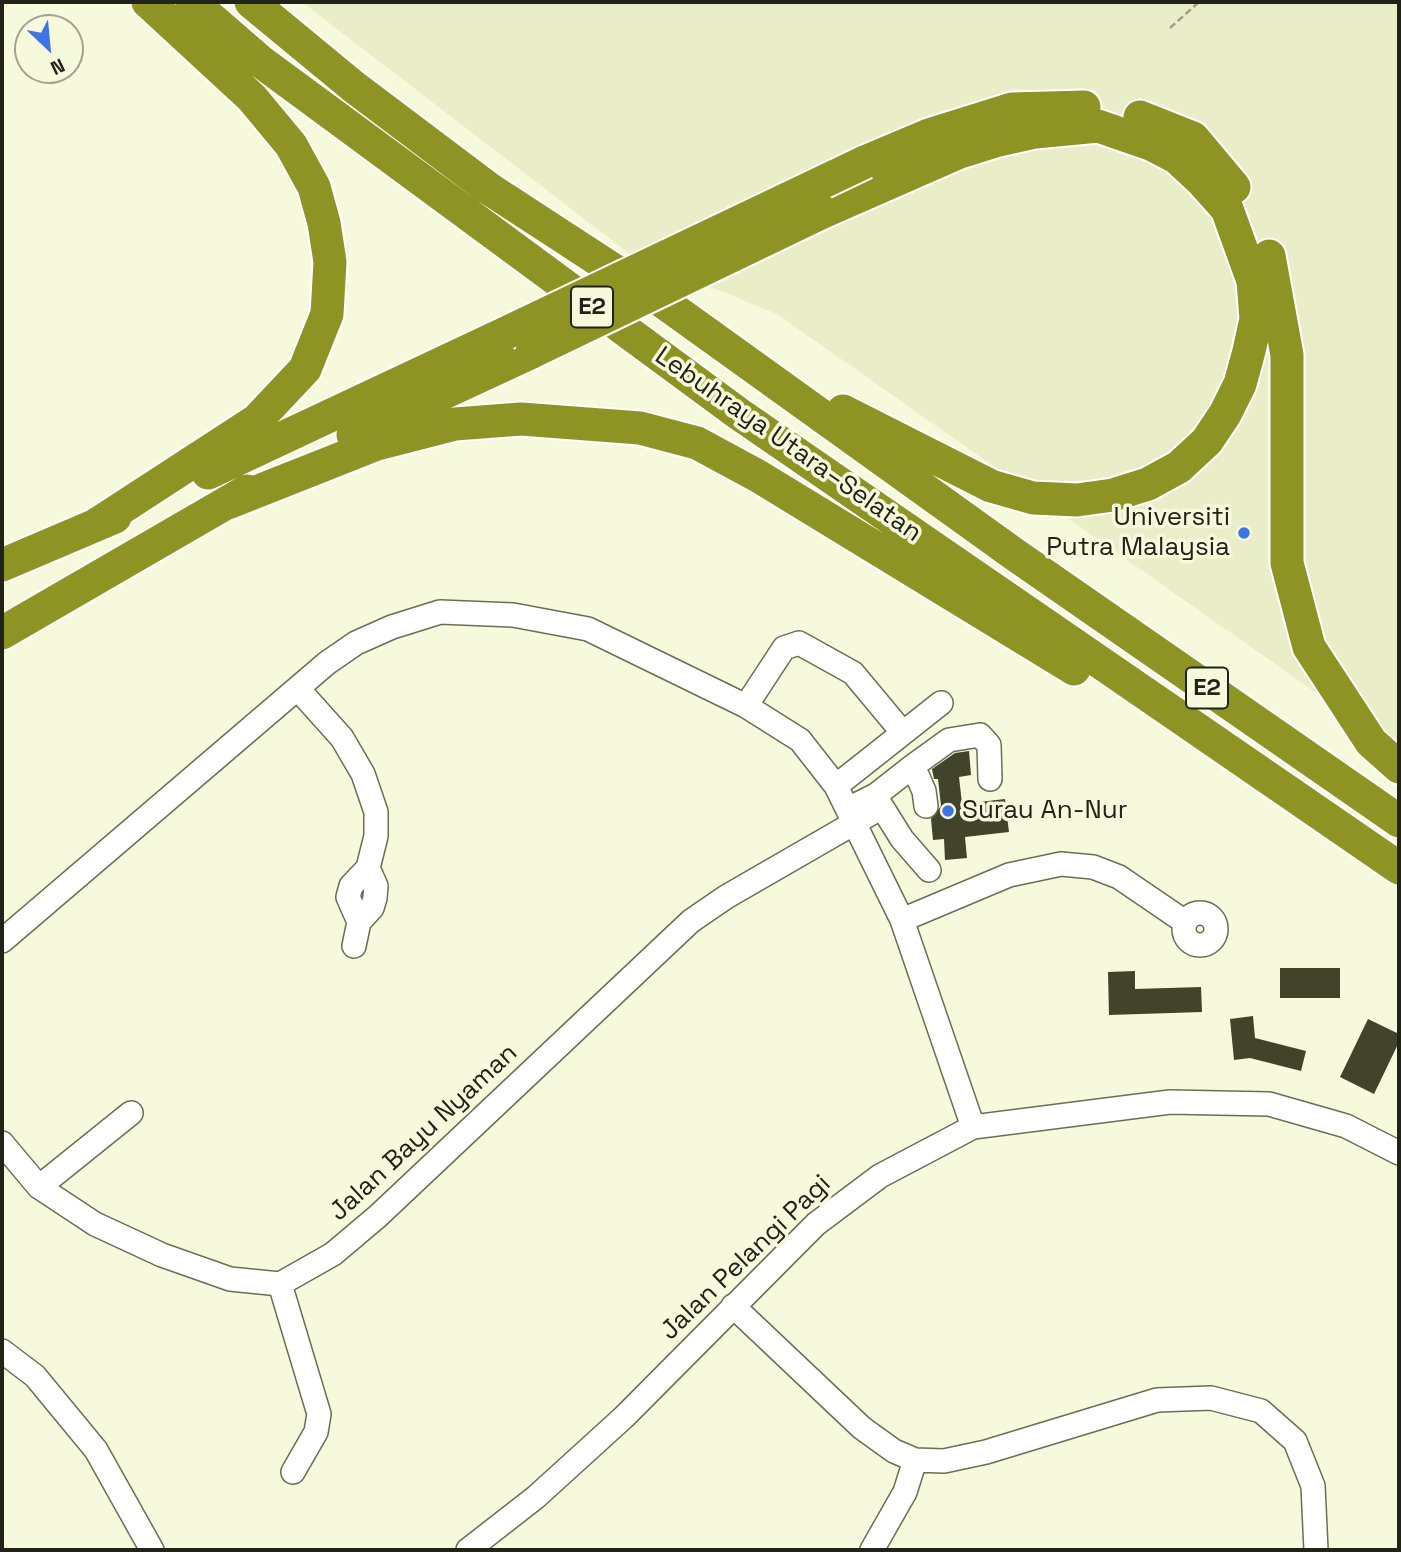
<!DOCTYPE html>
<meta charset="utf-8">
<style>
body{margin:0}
#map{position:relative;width:1401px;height:1552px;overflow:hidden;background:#f6f9db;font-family:"Space Grotesk",sans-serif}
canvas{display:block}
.frame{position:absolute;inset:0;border:4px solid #222318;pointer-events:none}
.north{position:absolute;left:14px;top:14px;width:70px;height:70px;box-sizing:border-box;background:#f6f9db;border:2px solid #a1a38d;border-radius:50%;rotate:154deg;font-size:19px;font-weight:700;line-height:28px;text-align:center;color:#222318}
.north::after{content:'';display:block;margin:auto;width:24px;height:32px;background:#3d75e5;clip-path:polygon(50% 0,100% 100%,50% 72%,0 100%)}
</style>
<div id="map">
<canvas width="1401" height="1552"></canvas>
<div class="frame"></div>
<div class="north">N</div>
</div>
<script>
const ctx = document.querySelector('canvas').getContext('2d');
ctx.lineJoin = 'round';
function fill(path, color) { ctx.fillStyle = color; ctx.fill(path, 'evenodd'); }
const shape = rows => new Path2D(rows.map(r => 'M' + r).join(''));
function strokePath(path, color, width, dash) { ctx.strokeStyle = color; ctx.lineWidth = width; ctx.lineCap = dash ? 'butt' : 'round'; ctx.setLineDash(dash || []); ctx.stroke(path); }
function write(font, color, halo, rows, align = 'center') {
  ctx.font = font + ' "Space Grotesk",sans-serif'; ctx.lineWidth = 7; ctx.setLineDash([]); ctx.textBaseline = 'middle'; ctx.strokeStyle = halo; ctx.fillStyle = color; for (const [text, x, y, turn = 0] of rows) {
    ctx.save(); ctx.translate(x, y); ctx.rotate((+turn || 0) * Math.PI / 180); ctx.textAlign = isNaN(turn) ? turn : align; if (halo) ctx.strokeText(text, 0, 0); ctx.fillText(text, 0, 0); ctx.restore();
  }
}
const built = shape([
 [302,2,1399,2,1399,751,777,314,630,254]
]);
const building = shape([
 [969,751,971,775,959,777,962,804,1005,799,1009,832,965,837,967,858,945,860,944,839,933,840,931,819,941,806,938,779,934,779,932,769,955,753],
 [1280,968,1340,968,1340,998,1280,998],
 [1135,971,1135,989,1201,987,1202,1012,1109,1015,1108,972],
 [1253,1016,1255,1038,1306,1051,1301,1071,1250,1058,1234,1060,1230,1019],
 [1368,1019,1399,1034,1399,1042,1374,1094,1340,1077]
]);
const path = shape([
 [1170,28,1199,2]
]);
const minor = shape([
 [299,690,342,738,363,774,376,812,376,836,368,868,351,886,348,897,359,922],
 [746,706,784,648,799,643,853,673,903,733],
 [913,766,949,740,980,735,989,745,990,779],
 [836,786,941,703],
 [854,806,876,795,913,766,924,791,926,806],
 '1184 929a16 16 0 1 1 32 0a16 16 0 1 1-32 0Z',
 [902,920,1009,875,1061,864,1093,867,1119,877,1185,922],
 [2,941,327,663,356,643,392,627,440,612,513,615,588,629,746,706,800,740,836,786,902,920,973,1127],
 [354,946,359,922,372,908,375,898,376,886,368,868],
 [2,1143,39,1187,95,1224,162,1255,230,1279,280,1284,333,1254,378,1216,691,921,726,897,882,807,902,839,929,870],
 [39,1187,131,1113],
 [280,1284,319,1414,316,1432,293,1472],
 [733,1306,862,1428,894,1451,915,1460,944,1461,986,1452,1157,1400,1211,1398,1261,1411,1295,1441,1313,1486,1316,1550],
 [2,1351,35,1376,96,1450,152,1550],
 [468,1550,536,1497,624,1417,816,1224,880,1176,973,1127,1170,1102,1269,1104,1346,1126,1399,1153],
 [872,1550,905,1492,915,1460]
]);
const highway = shape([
 [192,2,260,61,739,414,1399,868],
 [251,2,354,87,488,188,666,304,1014,554,1399,821],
 [1140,117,1193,138,1234,187],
 [865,162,929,135,1012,109,1084,107],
 [823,212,960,152,995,141,1035,132,1098,126,1153,145,1176,157,1202,181,1227,209,1253,281,1256,319,1249,351,1240,384,1225,414,1207,441,1179,467,1148,484,1113,495,1077,500,1033,498,991,486,843,411],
 [1269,256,1287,355,1287,563,1309,647,1371,742,1399,767],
 [353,435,532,352],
 [208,473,506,333],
 [228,503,377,444,455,424,521,419,640,428,697,443,758,476,1074,669],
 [94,526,257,420,305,369,327,314,330,262,324,223,314,187,291,145,252,98,148,2],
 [2,565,115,517],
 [2,633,247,491]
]);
const highwayBridge = shape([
 [506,333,865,162],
 [532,352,823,212]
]);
const markers = [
 [1244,533,7,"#3d75e5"],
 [948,811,7,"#3d75e5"]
];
const shields = [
 [592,307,42],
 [1207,688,42]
];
const shieldNames = [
 ["E2",592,307],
 ["E2",1207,688]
];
const streetNames = [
 ["Lebuhraya Utara–Selatan",788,445,35],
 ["Jalan Bayu Nyaman",424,1133,-43],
 ["Jalan Pelangi Pagi",746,1258,-44]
];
const poiNames = [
 ["Universiti",1230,518],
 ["Putra Malaysia",1230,548],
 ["Surau An-Nur",962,811,"left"]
];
fill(built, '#e9edc8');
fill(building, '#41432a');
strokePath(minor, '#6c6e54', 26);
strokePath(highway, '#fff', 37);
strokePath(path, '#9ea08a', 2.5, [7, 3.5]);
strokePath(minor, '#fff', 23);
strokePath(highway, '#8e9424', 33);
strokePath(highwayBridge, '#fff', 37, []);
strokePath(highwayBridge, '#8e9424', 33);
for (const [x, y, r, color] of markers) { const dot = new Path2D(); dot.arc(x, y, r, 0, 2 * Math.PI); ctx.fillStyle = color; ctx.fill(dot); strokePath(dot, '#f6f9db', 2.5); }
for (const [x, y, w] of shields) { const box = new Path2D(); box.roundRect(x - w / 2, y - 20.5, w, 41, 5); ctx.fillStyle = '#f6f9db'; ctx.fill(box); strokePath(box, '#222318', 2); }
write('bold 24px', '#222318', null, shieldNames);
write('26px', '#222318', '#f6f9db', streetNames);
write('26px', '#222318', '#f6f9db', poiNames, 'right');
</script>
